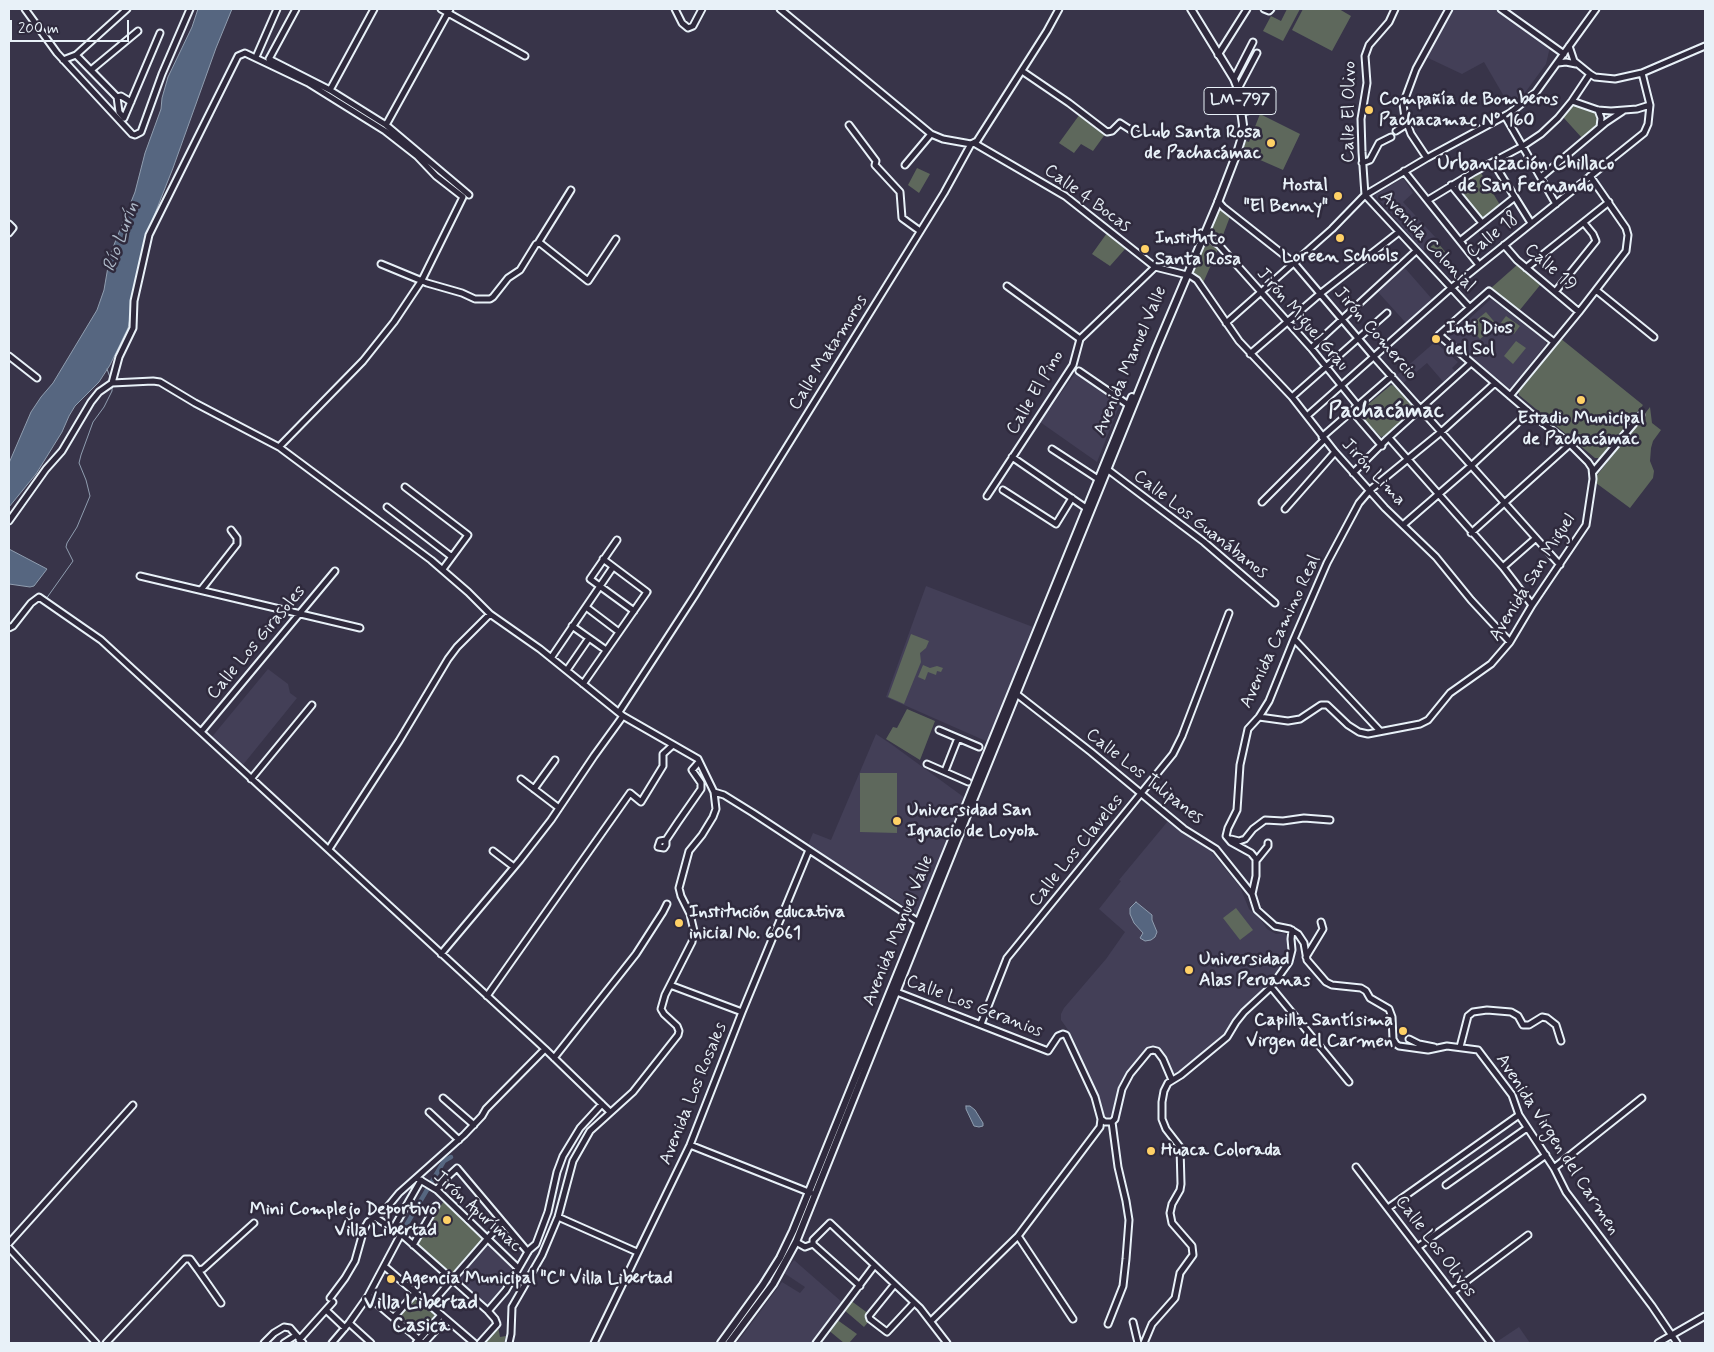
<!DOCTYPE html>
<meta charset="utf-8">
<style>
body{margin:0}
#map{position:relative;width:1714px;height:1352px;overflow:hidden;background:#383449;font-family:Mynerve,sans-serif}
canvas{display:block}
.frame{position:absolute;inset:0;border:10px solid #e8f1f8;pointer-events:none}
.scale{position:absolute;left:10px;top:20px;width:119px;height:22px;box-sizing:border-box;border:2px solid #e8f1f8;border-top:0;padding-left:6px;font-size:15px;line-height:18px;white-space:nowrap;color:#e8f1f8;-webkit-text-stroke:4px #2f2a3d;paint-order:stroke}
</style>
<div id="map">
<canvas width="1714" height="1352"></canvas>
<div class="frame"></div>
<div class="scale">200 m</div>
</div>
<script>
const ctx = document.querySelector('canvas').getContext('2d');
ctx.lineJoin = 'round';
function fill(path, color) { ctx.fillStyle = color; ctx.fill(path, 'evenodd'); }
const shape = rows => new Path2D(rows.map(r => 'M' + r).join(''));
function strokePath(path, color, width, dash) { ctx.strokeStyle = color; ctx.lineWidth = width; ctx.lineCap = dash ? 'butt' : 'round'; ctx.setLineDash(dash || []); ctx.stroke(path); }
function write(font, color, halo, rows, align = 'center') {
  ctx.font = font + ' Mynerve,sans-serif'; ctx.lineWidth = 5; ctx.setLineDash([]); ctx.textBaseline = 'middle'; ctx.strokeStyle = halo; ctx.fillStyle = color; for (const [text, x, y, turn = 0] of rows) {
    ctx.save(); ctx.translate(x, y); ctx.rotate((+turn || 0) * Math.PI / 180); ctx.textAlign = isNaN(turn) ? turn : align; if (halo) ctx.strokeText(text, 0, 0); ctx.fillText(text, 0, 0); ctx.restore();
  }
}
const built = shape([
 [1452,9,1495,9,1550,47,1546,64,1524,94,1509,105,1484,62,1462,74,1426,57],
 [1403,178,1413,193,1403,202,1436,238,1423,251,1375,195],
 [1404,267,1432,299,1406,323,1377,291],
 [1491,299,1545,340,1546,344,1510,389,1448,338],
 [1435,342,1458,362,1452,368,1458,374,1446,385,1427,363,1402,384,1396,376],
 [1077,371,1120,404,1097,462,1040,422],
 [926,586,1033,627,988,742,886,697],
 [268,669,288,684,290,693,297,698,242,766,211,738],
 [876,734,891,744,965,798,917,914,808,845,813,833,831,840],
 [1168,821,1184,834,1209,849,1240,887,1249,909,1261,920,1267,929,1276,934,1284,933,1287,936,1290,949,1274,981,1231,1022,1224,1038,1178,1074,1174,1074,1158,1048,1154,1047,1144,1051,1120,1084,1112,1114,1109,1117,1106,1117,1103,1115,1099,1097,1071,1034,1061,1020,1061,1014,1064,1008,1106,959,1125,932,1099,909,1121,881,1119,880],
 [486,1244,489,1244,514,1270,506,1285,489,1306,487,1307,457,1280,457,1278],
 [794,1260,843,1303,813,1343,737,1343,782,1282,800,1293,805,1287,784,1273],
 [1519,1327,1530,1343,1495,1343]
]);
const green = shape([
 [1287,9,1300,9,1283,41,1263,31,1271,16,1281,21],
 [1303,9,1339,9,1351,16,1332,51,1292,30],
 [1574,105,1594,111,1599,117,1598,124,1582,138,1563,117],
 [1080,114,1106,133,1093,151,1081,144,1074,153,1059,143],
 [1260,114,1300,134,1283,170,1242,152,1246,141,1249,142],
 [917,168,930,174,919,193,908,185],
 [1481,173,1500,205,1482,219,1456,188,1456,186],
 [1219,206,1231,214,1220,243,1208,231,1213,224],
 [1107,233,1126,248,1110,266,1092,254],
 [1206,240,1216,245,1218,249,1203,283,1201,279,1191,272,1205,241],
 [1437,242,1448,255,1440,262,1428,249],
 [1517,265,1541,284,1519,311,1491,288],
 [1486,312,1497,325,1480,339,1469,326],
 [1506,316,1520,326,1514,334,1500,324],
 [1560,338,1643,405,1601,458,1595,458,1519,395,1518,390],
 [1516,341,1526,348,1513,364,1504,356],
 [1391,385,1396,386,1413,406,1413,409,1386,435,1381,437,1361,417,1359,412],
 [1650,407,1652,423,1661,430,1653,441,1651,448,1650,461,1654,471,1653,478,1630,508,1596,483,1595,478],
 [911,634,929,641,926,648,920,653,921,662,904,704,888,697],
 [923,665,930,668,937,666,943,668,941,672,937,671,936,675,928,672,925,680,918,677],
 [907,709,935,721,920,760,886,739,893,727,897,728],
 [860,773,897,773,897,833,860,832],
 [1236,908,1253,930,1240,940,1223,918],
 [444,1201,483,1239,451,1275,415,1243],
 [415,1295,438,1315,418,1337,396,1317],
 [850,1300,869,1314,870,1320,864,1327,843,1309],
 [836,1319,857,1334,849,1343,844,1343,827,1329],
 [498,1326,500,1337,506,1336,504,1343,482,1343]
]);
const water = shape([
 [198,9,232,9,216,48,173,168,148,231,128,328,110,365,99,382,75,406,69,416,62,432,36,474,9,507,9,463,31,412,41,397,53,383,97,310,104,290,110,255,135,192,145,153,161,109,162,98,168,77,192,27,198,9],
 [9,549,47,569,34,586,30,587,9,584,9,549],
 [1136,902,1152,915,1152,920,1157,932,1155,937,1151,940,1145,941,1140,938,1143,933,1134,923,1130,914,1130,908,1136,902],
 [966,1106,970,1106,975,1110,983,1123,983,1126,979,1127,974,1126,966,1109,966,1106]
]);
const stream = shape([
 [107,369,111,380],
 [67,613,46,599,73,561,66,547,67,543,77,527,90,496,86,480,79,463,81,455,93,422,104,407,112,391,112,386]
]);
const canal = shape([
 [401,1234,444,1161,451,1157]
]);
const minor = shape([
 [25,9,57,53,132,134,135,135,141,132,162,74,190,9],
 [127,9,76,55,117,97,119,112,124,118,160,33],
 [296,9,269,59,330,90,386,125,469,195],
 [441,9,525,56],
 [675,9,682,23,688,28,693,26,702,9],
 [780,9,931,134,943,139,971,144],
 [1264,9,1269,11,1271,9],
 [1501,9,1564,54],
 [1569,46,1574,61,1590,74,1595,77,1615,79,1642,73,1705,46],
 [1218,55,1247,9],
 [256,57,277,9],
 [63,60,76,55],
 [1558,63,1566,62,1576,64],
 [91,70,138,31],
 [1022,71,1069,103,1107,132,1112,131,1120,123,1137,134],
 [1234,79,1253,42],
 [1238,89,1257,53],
 [330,90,374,9],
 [117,97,121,96,131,102],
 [1572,101,1598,110,1611,111,1637,109,1650,105],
 [1598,110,1601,118,1600,127],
 [1242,112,1260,108,1272,91],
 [1505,116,1556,204],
 [386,125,450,9],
 [849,125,876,161,875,165,900,192,902,218,920,231],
 [1396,131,1407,124],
 [974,143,1065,196,1155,267,1191,276,1197,280,1239,341,1292,397,1335,452,1385,508,1436,557,1471,600,1510,642],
 [1427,158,1411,134,1405,118,1403,104,1416,69,1449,9],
 [1493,162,1531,223],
 [1362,163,1370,160,1379,143,1391,137],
 [905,165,931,134],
 [1404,171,1479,265],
 [1541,177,1605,123,1623,111],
 [1451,185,1482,223],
 [1365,195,1362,152,1361,119,1367,83,1365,56,1369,45,1389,22,1395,9],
 [1365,195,1470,308],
 [1428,200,1474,172,1523,146,1541,134,1558,118,1572,101,1590,74],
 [1218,201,1223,207,1294,263,1374,357,1560,565],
 [9,224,13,228,9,233],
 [1201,233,1219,245,1311,348,1358,406],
 [1460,241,1515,197],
 [538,243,571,190],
 [1504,245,1517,260,1579,312],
 [381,264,427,283,462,293,475,299,490,299,493,297,508,278,520,270,536,244,540,243,588,281,616,239],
 [1526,268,1609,202],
 [1007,286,1080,339],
 [1596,290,1654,337],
 [1555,292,1596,241,1593,234,1584,223],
 [1226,323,1332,229,1365,195,1427,158,1510,113,1536,92,1596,9],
 [1311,348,1416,251],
 [1250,354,1321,293,1399,232],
 [9,356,37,378],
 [1079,371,1130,406],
 [112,383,153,381,160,382,195,403,279,447,431,560,468,592,490,614,540,649,623,716,698,759,714,792,716,809,713,817,702,835,689,851,679,888,681,896,690,914,694,931,692,942,665,995,661,1009,664,1014,677,1026,679,1031,678,1035,633,1092,590,1131,573,1161,558,1217,542,1255,512,1307,511,1334,509,1343],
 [1495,383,1441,432,1370,490,1359,503,1327,563,1294,639,1269,701,1259,717,1248,729,1240,765,1237,810,1228,828,1226,836,1231,842,1251,853,1256,859,1256,876,1252,894,1257,910,1275,926,1290,929,1298,934,1304,943,1307,960,1326,982,1332,985,1361,988,1366,991,1370,998,1389,1009,1392,1017,1393,1039,1396,1044,1399,1046,1428,1050,1447,1046,1478,1050,1512,1095,1519,1115,1554,1168,1566,1192,1652,1306,1677,1343],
 [1510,396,1579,312,1626,251,1628,235,1626,228,1590,176],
 [1292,397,1387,313],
 [1352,411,1382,446],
 [1307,416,1451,288,1644,133,1648,124,1650,105,1642,73],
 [1322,437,1392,376],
 [1389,438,1503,567,1532,605],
 [1052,449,1098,479],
 [1012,457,1086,508],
 [1107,469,1204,542,1275,603],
 [1593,472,1641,415],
 [1353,473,1387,439,1471,363],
 [405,487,468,535,443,569],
 [1003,490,1056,524,1072,498],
 [987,496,1073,365,1080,339,1155,267],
 [1262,502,1324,440],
 [387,507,452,557],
 [1285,509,1335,452],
 [9,521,46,469,62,451,91,402,99,392,112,383,119,357,133,328,134,301,149,235,238,56,245,53,308,83,385,131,417,156,436,176,463,197,422,280,394,322,363,361,279,447],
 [1403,525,1471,466,1529,412],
 [1471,533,1570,444],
 [617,540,590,579,634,611],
 [1503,567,1536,538],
 [140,576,360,628],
 [201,590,237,544,237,538,231,530],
 [586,607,619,632],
 [572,626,606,650],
 [9,628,13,626,31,603,39,597,101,640,545,1049,610,1112],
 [1294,639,1380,731],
 [551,658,613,567],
 [567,670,589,638],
 [583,684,647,592,603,559],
 [1014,692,1091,752,1184,829,1216,849,1252,894],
 [619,712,695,595,944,193,971,144,977,141,1047,31,1059,9],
 [1259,717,1288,721,1300,719,1321,705,1327,705,1348,725,1359,732,1368,734,1420,724,1428,720,1450,693,1491,664,1510,642,1532,605,1586,525,1593,479,1592,468,1588,462,1570,444,1529,412,1439,335,1489,291,1554,342],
 [939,730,979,747],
 [201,732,335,571],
 [927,764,968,782],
 [945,771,958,738],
 [251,779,312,705],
 [521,779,559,808],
 [534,789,555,760],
 [714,792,724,795,753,813,920,923],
 [1231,839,1239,841,1245,839,1253,829,1265,820,1283,821,1304,818,1330,820],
 [666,840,660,841,658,847,664,848,666,845,666,840,678,822,701,789,701,783,692,770,699,762],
 [329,849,399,741,448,659,457,647,490,614],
 [493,851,514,867],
 [1256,861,1268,846,1268,843],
 [441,954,520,860,551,820,594,756,623,716],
 [1306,957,1323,929,1321,922],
 [670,985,742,1012],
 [1271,987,1349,1082],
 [894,991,1048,1051,1058,1036,1063,1034,1066,1035,1095,1097,1101,1119,1105,1122,1112,1122,1115,1119,1122,1089,1130,1074,1149,1051,1153,1050,1157,1051,1163,1059,1172,1080],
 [487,996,630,793,641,802,663,766,663,754,673,745],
 [981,1024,1007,958,1173,754,1182,736,1229,613],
 [1409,1039,1419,1044,1434,1047],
 [1460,1047,1468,1016,1473,1012,1487,1010,1511,1012,1518,1016,1523,1025,1529,1025,1542,1017,1547,1018,1556,1025,1561,1041],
 [554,1058,636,954,663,912,667,904],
 [443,1098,474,1125],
 [429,1112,459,1140],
 [690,1145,811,1193],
 [1356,1167,1491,1343],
 [1554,1168,1642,1098],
 [417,1178,437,1190,518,1268],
 [1446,1185,1527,1128],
 [437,1190,443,1181,457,1168,528,1252],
 [1388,1208,1519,1115],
 [558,1217,637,1252],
 [376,1218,401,1234,488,1311,495,1319,497,1324,480,1343],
 [393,1229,421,1180],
 [1018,1236,1073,1319],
 [796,1242,805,1247,813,1244,814,1245,860,1286],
 [9,1243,133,1105],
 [813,1244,813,1240,830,1223,920,1308,947,1343],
 [413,1245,436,1206],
 [1418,1247,1546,1155],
 [9,1248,96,1343],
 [384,1266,474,1343],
 [198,1270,221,1303],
 [894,1285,869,1316,870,1319,887,1332,914,1303],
 [1452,1292,1528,1235],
 [368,1296,423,1343],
 [330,1298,345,1278,355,1261,364,1229,368,1222,385,1210,399,1193,464,1135,482,1116,486,1109,545,1049],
 [430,1305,502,1222],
 [326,1310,345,1328],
 [488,1311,506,1290,529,1250,536,1244,548,1212,557,1172,563,1156,580,1128,602,1104],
 [394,1317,415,1293],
 [931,1321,1018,1236,1100,1127,1101,1119],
 [1133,1322,1138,1343],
 [349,1323,371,1343],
 [1108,1324,1123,1286,1126,1259,1129,1220,1126,1201,1118,1167,1112,1122],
 [299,1340,333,1302],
 [106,1343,185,1259,190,1259,198,1270,203,1269,254,1223],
 [264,1343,274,1333,284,1327,290,1328,303,1343],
 [284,1343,295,1336],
 [332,1343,349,1323,368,1296,401,1234],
 [416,1343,441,1315],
 [424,1343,446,1319],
 [594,1343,690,1145,742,1012,809,850],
 [816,1343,874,1266],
 [1144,1343,1152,1324,1175,1298,1180,1273,1193,1255,1192,1246,1172,1223,1170,1213,1172,1204,1180,1190,1181,1184,1180,1147,1166,1129,1162,1119,1162,1102,1164,1091,1168,1083,1181,1075,1227,1037,1236,1022,1244,1012,1271,987,1289,962,1292,950,1291,939,1292,930],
 [1658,1343,1705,1316]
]);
const major = shape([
 [721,1343,763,1285,780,1258,793,1231,1132,397],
 [729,1343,773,1284,796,1242,972,803,1156,349,1217,205,1237,153,1242,137,1243,125,1238,89,1234,79,1191,9]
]);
const markers = [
 [1369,110,5,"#ffd166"],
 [1271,143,5,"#ffd166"],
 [1338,196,5,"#ffd166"],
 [1340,238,5,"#ffd166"],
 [1145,249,5,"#ffd166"],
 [1436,339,5,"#ffd166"],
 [1581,400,5,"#ffd166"],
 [897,821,5,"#ffd166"],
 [679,923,5,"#ffd166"],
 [1189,970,5,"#ffd166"],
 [1403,1031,5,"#ffd166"],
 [1151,1151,5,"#ffd166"],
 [447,1220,5,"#ffd166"],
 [391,1279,5,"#ffd166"]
];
const shields = [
 [1240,101,72]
];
const shieldNames = [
 ["LM-797",1240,101]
];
const poiNames = [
 ["Compañía de Bomberos",1379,100],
 ["Pachacamac Nº 160",1379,121],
 ["CLub Santa Rosa",1261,133,"right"],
 ["de Pachacámac",1261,154,"right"],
 ["Hostal",1328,186,"right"],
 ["\"El Benny\"",1328,207,"right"],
 ["Instituto",1155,239],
 ["Santa Rosa",1155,260],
 ["Loreen Schools",1340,257,"center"],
 ["Inti Dios",1446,329],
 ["del Sol",1446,350],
 ["Estadio Municipal",1581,419,"center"],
 ["de Pachacámac",1581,440,"center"],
 ["Universidad San",907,811],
 ["Ignacio de Loyola",907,832],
 ["Institución educativa",689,913],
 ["inicial No. 6061",689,934],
 ["Universidad",1199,960],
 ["Alas Peruanas",1199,981],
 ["Capilla Santísima",1393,1021,"right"],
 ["Virgen del Carmen",1393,1042,"right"],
 ["Huaca Colorada",1161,1151],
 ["Mini Complejo Deportivo",437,1210,"right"],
 ["Villa Libertad",437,1231,"right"],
 ["Agencia Municipal \"C\" Villa Libertad",401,1279]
];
const streetNames = [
 ["Calle El Olivo",1350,112,-89],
 ["Calle 4 Bocas",1087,199,36],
 ["Calle 18",1493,236,-39],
 ["Avenida Colonial",1427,242,47],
 ["Calle 19",1550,268,41],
 ["Jirón Miguel Grau",1302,320,49],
 ["Jirón Comercio",1375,334,49],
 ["Calle Matamoros",829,353,-58],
 ["Avenida Manuel Valle",1131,361,-67],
 ["Calle El Pino",1036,393,-59],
 ["Jirón Lima",1373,473,47],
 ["Calle Los Guanábanos",1200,525,38],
 ["Avenida San Miguel",1533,578,-58],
 ["Avenida Camino Real",1281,632,-65],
 ["Calle Los Girasoles",257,643,-50],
 ["Calle Los Tulipanes",1144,777,38],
 ["Calle Los Claveles",1077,851,-51],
 ["Avenida Manuel Valle",899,931,-68],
 ["Calle Los Geranios",974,1007,21],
 ["Avenida Los Rosales",694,1094,-68],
 ["Avenida Virgen del Carmen",1557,1145,57],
 ["Jirón Apurímac",477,1212,42],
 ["Calle Los Olivos",1435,1247,53]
];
const neighbourhoodNames = [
 ["Urbanización Chillaco",1526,165],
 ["de San Fernando",1526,187]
];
const waterNames = [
 ["Río Lurín",122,237,-70]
];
const quarterNames = [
 ["Villa Libertad",421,1304],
 ["Casica",421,1327]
];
const districtNames = [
 ["Pachacámac",1386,412]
];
fill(built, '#433f57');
fill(green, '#5e685c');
fill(water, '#566680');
strokePath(water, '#909eb0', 1);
strokePath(stream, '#909eb0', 1);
strokePath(canal, '#566680', 4.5);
strokePath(minor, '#e8f1f8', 9);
strokePath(major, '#e8f1f8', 10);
strokePath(minor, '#2f2a3d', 5);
strokePath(major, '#2f2a3d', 6);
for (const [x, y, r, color] of markers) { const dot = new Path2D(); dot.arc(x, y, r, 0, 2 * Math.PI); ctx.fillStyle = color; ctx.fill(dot); strokePath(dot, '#2f2a3d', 2); }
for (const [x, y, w] of shields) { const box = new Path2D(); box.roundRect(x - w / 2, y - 13.5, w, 27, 4); ctx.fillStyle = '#2f2a3d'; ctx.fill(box); strokePath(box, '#e8f1f8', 1); }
write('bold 16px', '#e8f1f8', null, shieldNames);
write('bold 18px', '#e8f1f8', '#2f2a3d', poiNames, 'left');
write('18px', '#e8f1f8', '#2f2a3d', streetNames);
write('bold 19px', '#e8f1f8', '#2f2a3d', neighbourhoodNames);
write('italic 19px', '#aeb9c8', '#2f2a3d', waterNames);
write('bold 20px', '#e8f1f8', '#2f2a3d', quarterNames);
write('bold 22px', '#e8f1f8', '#2f2a3d', districtNames);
</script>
